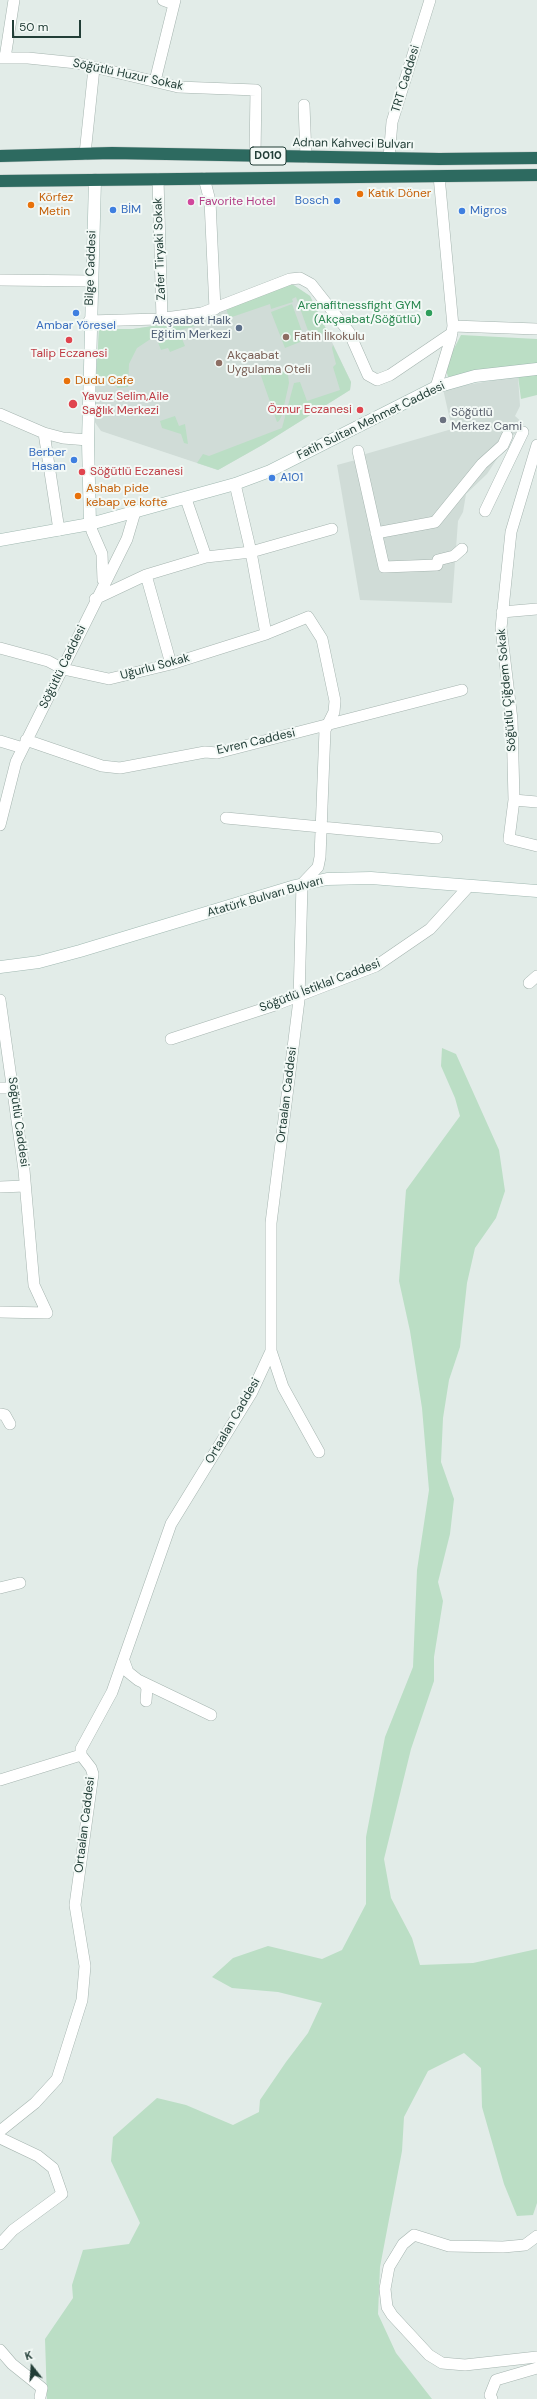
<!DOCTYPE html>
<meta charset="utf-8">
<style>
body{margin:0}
#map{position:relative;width:537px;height:2399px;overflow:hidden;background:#e2ece8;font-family:"DM Sans",sans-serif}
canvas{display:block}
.north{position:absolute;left:12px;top:2347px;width:40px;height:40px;-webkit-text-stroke:3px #f3f9f6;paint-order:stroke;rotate:343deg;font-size:11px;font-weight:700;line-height:16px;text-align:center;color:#223e37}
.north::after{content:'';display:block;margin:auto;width:14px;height:18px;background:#223e37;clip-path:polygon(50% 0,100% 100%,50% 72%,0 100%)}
.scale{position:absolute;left:12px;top:20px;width:69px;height:18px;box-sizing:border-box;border:2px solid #223e37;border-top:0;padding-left:5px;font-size:12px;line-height:14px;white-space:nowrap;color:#223e37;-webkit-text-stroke:3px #f3f9f6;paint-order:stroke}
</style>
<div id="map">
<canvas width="537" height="2399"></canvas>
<div class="north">K</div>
<div class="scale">50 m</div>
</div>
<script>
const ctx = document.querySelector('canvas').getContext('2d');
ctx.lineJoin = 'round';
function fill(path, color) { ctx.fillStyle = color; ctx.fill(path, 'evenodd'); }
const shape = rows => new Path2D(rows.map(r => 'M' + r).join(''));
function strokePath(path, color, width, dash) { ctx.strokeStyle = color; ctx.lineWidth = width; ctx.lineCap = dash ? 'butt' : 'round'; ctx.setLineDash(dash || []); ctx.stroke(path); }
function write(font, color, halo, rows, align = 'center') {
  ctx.font = font + ' "DM Sans",sans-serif'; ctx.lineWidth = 4; ctx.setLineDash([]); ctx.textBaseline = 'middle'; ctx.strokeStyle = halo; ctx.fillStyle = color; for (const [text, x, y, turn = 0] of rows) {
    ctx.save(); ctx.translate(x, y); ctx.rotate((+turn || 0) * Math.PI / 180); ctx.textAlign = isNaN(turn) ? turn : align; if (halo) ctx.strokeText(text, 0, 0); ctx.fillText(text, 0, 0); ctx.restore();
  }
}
const built = shape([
 [292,284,310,296,351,382,350,390,264,444,218,470,101,431,94,421,99,329,133,329,217,316,221,309],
 [518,376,520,406,515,416,524,424,510,439,487,474,466,494,463,512,458,521,452,603,360,600,337,465,363,458,362,455,452,429,443,389]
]);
const green = shape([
 [292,284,310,296,328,333,316,334,311,339,296,297,292,299,293,302,271,309,270,304,229,318,226,308],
 [292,304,305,340,285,348,271,312],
 [198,319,200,325,155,336,137,348,129,364,128,387,117,388,116,383,96,381,99,329,133,329],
 [180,334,185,346,170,352,168,348,161,350,157,340],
 [461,335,537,339,537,365,494,368,448,377,445,366],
 [333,345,351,382,350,390,264,444,218,470,197,463,203,454,209,456,282,428,294,383,300,382,307,401,340,390,333,367,336,364,332,348],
 [279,369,288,375,289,383,282,415,279,421,277,422,260,373],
 [537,375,537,395,521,399,518,376],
 [175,416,179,426,185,424,188,444,184,443,181,434,162,428,160,421],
 [442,1048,456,1054,499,1150,505,1191,496,1218,475,1248,467,1283,460,1347,449,1380,443,1418,441,1462,454,1499,450,1534,438,1582,443,1601,434,1657,434,1681,411,1749,384,1859,391,1898,412,1938,420,1965,473,1963,537,1949,537,2203,533,2215,517,2216,504,2184,482,2107,481,2068,464,2053,428,2071,404,2117,402,2151,380,2267,378,2314,396,2353,432,2399,47,2399,45,2339,73,2298,72,2285,83,2250,129,2244,140,2223,111,2161,113,2137,157,2098,186,2105,233,2125,259,2112,260,2100,286,2062,308,2033,322,2003,278,1992,232,1988,212,1977,233,1958,268,1946,322,1959,342,1950,366,1904,366,1837,385,1737,413,1667,417,1570,429,1490,422,1408,410,1331,399,1281,406,1190,460,1116,455,1098,441,1066]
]);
const street = shape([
 [163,0,174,4],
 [0,58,28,58,77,63,178,87,256,90,255,156],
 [5,58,14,0],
 [155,81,175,0],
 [304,105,306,157],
 [85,154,94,68],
 [389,158,392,122,430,0],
 [204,178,210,201,215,309],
 [158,179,162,319],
 [0,280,91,281],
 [89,321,158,319,202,313,290,279,300,278,311,284,349,332,368,375,377,380,390,375,452,333],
 [453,326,537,329],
 [436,387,451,338,453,326,439,176],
 [0,414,44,433,63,438,88,440],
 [44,433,59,530],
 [537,445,511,532,501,628,512,720,514,800,509,839,537,846],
 [358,451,384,567,437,565,438,560,454,556,462,549],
 [235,484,251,552,266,634],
 [186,499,206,557],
 [485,511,523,432],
 [90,524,92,531,102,554,103,580],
 [376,533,435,522,482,464,503,445,507,436],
 [146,575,171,664],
 [95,599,146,575,206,557,251,552,332,529],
 [502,612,537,609],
 [0,648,48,661,63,669,109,679,171,664,266,634,308,617,322,639,335,701,334,712,325,730,320,857,318,867,302,884,299,1000,271,1223,271,1351,252,1392,171,1524,112,1692,81,1749,81,1755,91,1768,93,1774,75,1905,85,1966,82,2000,57,2079,35,2103,0,2131],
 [26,740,102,766,120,768,205,752,217,753,462,690],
 [0,741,23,748],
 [514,800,537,802],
 [226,818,437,838],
 [0,825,16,762,127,539,135,512],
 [529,983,537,976],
 [0,1000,24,1170,34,1285,47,1313,0,1312],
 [171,1039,275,1005,376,966,430,929,469,886],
 [0,1088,13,1088],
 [0,1187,25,1186],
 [271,1351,283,1387,319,1452],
 [0,1414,5,1415,10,1424],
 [0,1588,20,1583],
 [124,1661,128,1672,138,1680,211,1715],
 [144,1683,147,1688,146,1701],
 [0,1780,81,1755],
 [0,2138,38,2156,53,2168,62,2194,13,2230,0,2244],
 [537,2236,525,2245,503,2247,449,2246,414,2235,403,2244,389,2267,385,2289,387,2307,392,2315,429,2355,442,2363,465,2365,537,2357],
 [0,2350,12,2364,42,2388,40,2397],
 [492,2399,490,2395,496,2380,537,2368]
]);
const secondary = shape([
 [90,524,88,442,95,180],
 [0,540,90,524,235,484,270,471,436,387,475,376,537,369],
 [0,967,39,962,80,951,295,886,327,879,371,878,537,891]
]);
const highway = shape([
 [0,156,112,153,439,159,537,158],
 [0,181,537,175]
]);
const markers = [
 [360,194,4,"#e8710a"],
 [337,201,4,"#3f7fe0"],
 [191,202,4,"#d1479c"],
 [31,205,4,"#e8710a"],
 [113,210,4,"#3f7fe0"],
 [462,211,4,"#3f7fe0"],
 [76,313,4,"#3f7fe0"],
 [429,313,4,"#2e9e5b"],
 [239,328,4,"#5c6f8a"],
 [286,337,4,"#8d6e63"],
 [69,340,4,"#e0444e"],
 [219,363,4,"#8d6e63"],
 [67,381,4,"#e8710a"],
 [73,404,5,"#e0444e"],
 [360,410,4,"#e0444e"],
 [443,420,4,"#6b7280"],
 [74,460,4,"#3f7fe0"],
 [82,472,4,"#e0444e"],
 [272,478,4,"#3f7fe0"],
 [78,496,4,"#e8710a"]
];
const shields = [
 [268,156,36]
];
const shieldNames = [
 ["D010",268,156]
];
const streetNames = [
 ["Söğütlü Huzur Sokak",128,75,12],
 ["TRT Caddesi",406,79,-73],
 ["Adnan Kahveci Bulvarı",353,144,1],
 ["Zafer Tiryaki Sokak",160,249,-92],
 ["Bilge Caddesi",91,268,-88],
 ["Fatih Sultan Mehmet Caddesi",371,421,-26],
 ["Söğütlü Caddesi",63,667,-64],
 ["Uğurlu Sokak",155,667,-15],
 ["Söğütlü Çiğdem Sokak",507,690,-95],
 ["Evren Caddesi",256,742,-13],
 ["Atatürk Bulvarı Bulvarı",265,897,-16],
 ["Söğütlü İstiklal Caddesi",320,986,-21],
 ["Ortaalan Caddesi",287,1095,-83],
 ["Söğütlü Caddesi",18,1122,82],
 ["Ortaalan Caddesi",233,1421,-60],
 ["Ortaalan Caddesi",85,1825,-83]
];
const foodNames = [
 ["Katık Döner",368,194],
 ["Körfez",39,198],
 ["Metin",39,212],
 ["Dudu Cafe",75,381],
 ["Ashab pide",86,489],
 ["kebap ve kofte",86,503]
];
const shopNames = [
 ["Bosch",329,201,"right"],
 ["BİM",121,210],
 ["Migros",470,211],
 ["Ambar Yöresel",76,326,"center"],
 ["Berber",66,453,"right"],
 ["Hasan",66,467,"right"],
 ["A101",280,478]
];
const hotelNames = [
 ["Favorite Hotel",199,202]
];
const leisureNames = [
 ["Arenafitnessfight GYM",421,306],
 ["(Akçaabat/Söğütlü)",421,320]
];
const serviceNames = [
 ["Akçaabat Halk",231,321],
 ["Eğitim Merkezi",231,335]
];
const educationNames = [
 ["Fatih İlkokulu",294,337],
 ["Akçaabat",227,356],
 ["Uygulama Oteli",227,370]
];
const healthNames = [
 ["Talip Eczanesi",69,354,"center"],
 ["Yavuz Selim,Aile",82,397],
 ["Sağlık Merkezi",82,411],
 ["Öznur Eczanesi",352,410,"right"],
 ["Söğütlü Eczanesi",90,472]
];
const worshipNames = [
 ["Söğütlü",451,413],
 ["Merkez Cami",451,427]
];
fill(built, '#d0dcd7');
fill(green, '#bbdec5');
strokePath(street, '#a5b4af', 12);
strokePath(secondary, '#a0b8b1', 13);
strokePath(highway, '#c1c9c7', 13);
strokePath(street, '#fff', 11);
strokePath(secondary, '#fff', 12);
strokePath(highway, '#2d6a60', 12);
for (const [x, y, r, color] of markers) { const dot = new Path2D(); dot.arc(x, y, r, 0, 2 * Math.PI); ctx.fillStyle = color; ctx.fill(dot); strokePath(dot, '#f3f9f6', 1.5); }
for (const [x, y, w] of shields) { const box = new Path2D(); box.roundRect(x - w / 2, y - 9, w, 18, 3); ctx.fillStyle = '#f3f9f6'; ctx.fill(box); strokePath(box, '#223e37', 1); }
write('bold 11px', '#223e37', null, shieldNames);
write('12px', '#223e37', '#f3f9f6', streetNames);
write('12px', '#c56008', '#f3f9f6', foodNames, 'left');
write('12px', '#366cbe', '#f3f9f6', shopNames, 'left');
write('12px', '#b23c85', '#f3f9f6', hotelNames, 'left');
write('12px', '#27864d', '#f3f9f6', leisureNames, 'right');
write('12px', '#4e5e75', '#f3f9f6', serviceNames, 'right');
write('12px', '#785e54', '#f3f9f6', educationNames, 'left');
write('12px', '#be3a42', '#f3f9f6', healthNames, 'left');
write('12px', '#5b616d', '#f3f9f6', worshipNames, 'left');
</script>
